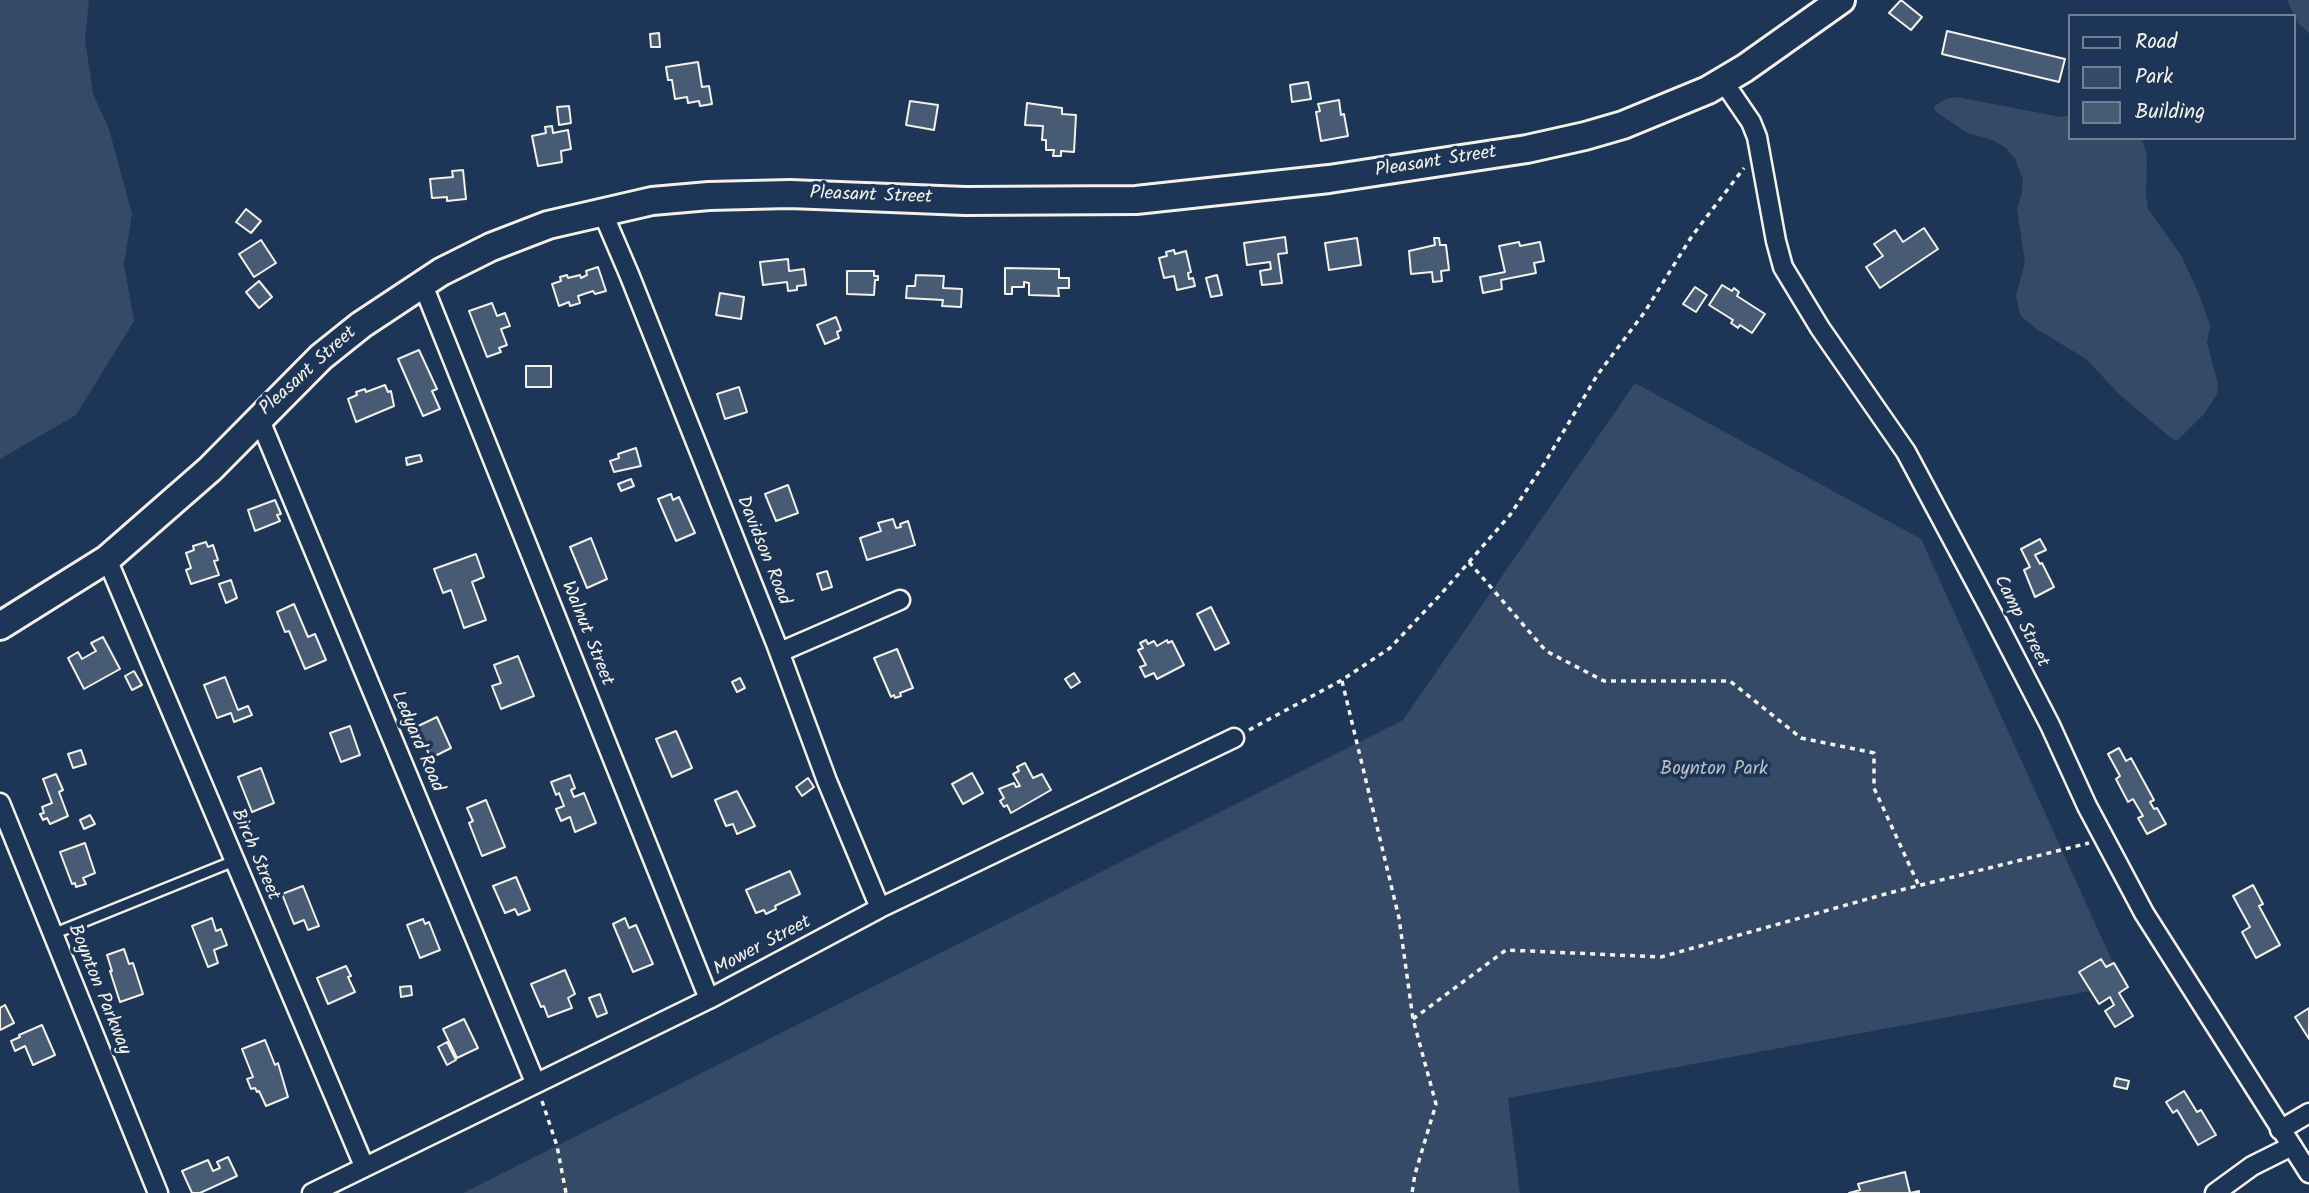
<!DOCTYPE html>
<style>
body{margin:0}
#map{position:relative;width:2309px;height:1193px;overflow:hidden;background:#1d3557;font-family:Kalam,sans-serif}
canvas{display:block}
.legend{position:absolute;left:2068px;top:14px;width:228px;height:126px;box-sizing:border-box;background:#1d3557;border:2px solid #738091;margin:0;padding:9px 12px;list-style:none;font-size:21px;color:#f4f1e8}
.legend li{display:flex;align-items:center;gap:14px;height:35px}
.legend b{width:35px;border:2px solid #738091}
</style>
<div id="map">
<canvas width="2309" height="1193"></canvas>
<ul class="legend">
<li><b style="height:9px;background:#1d3557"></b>Road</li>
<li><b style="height:19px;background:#354a67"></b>Park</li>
<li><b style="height:19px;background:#485b74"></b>Building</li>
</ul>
</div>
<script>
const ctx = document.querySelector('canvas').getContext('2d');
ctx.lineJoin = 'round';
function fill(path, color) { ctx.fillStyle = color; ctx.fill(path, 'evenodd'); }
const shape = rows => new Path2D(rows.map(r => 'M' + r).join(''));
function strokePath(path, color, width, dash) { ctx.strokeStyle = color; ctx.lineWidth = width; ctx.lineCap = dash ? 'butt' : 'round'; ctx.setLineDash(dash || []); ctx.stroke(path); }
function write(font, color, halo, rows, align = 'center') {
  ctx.font = font + ' Kalam,sans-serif'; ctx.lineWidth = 7; ctx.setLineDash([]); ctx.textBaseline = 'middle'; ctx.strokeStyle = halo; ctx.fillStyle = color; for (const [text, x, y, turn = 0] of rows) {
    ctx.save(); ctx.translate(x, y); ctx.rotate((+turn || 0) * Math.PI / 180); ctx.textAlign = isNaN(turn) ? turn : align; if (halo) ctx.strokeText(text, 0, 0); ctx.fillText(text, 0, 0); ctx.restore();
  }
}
const green = shape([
 [0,0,89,0,85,39,93,94,109,129,132,214,124,264,134,321,76,415,0,459],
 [2287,0,2309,0,2309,33,2298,23],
 [1957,97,2061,117,2069,115,2069,138,2140,138,2143,142,2147,156,2146,194,2148,209,2182,257,2198,292,2210,325,2207,343,2218,384,2217,394,2204,414,2177,441,2171,438,2121,396,2086,359,2035,328,2020,315,2016,296,2025,262,2017,209,2022,192,2023,179,2015,159,2007,149,1995,141,1967,133,1935,111,1934,106,1946,99],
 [1635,383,1921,539,2123,985,1508,1098,1520,1193,463,1193,1403,720]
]);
const building = shape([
 [1901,0,1922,17,1911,30,1889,13,1901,0],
 [1947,31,2065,59,2059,82,1942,54,1947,31],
 [659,33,660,47,651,47,650,34,659,33],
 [698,62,702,87,709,86,712,104,700,106,699,101,688,103,687,97,675,99,672,80,668,80,666,67,698,62],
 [1308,82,1311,99,1292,102,1290,85,1308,82],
 [1339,100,1341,115,1344,114,1348,136,1321,141,1316,112,1320,111,1318,104,1339,100],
 [910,101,938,105,934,130,906,125,910,101],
 [1027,103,1062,108,1062,114,1076,115,1074,152,1061,151,1061,156,1053,156,1054,150,1046,150,1046,140,1042,140,1043,126,1025,125,1027,103],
 [569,106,571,123,559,125,557,107,569,106],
 [552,126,553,133,568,130,571,149,561,151,562,162,538,166,532,136,546,133,545,127,552,126],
 [463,170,466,199,447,201,447,197,432,198,430,179,453,177,452,171,463,170],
 [246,209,261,221,251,233,236,222,246,209],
 [1924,228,1938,249,1880,288,1866,267,1883,256,1874,244,1895,230,1903,242,1924,228],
 [1285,237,1287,253,1278,254,1282,283,1262,285,1260,271,1271,269,1270,262,1247,265,1244,243,1285,237],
 [1357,238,1361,265,1329,270,1325,243,1357,238],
 [1434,238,1439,238,1440,245,1446,245,1449,270,1441,271,1442,281,1433,282,1432,272,1411,274,1409,251,1435,245,1434,238],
 [261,240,276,263,254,277,239,254,261,240],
 [1519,242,1520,246,1540,242,1544,261,1534,263,1536,273,1501,280,1502,289,1483,293,1480,277,1505,272,1499,246,1519,242],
 [1174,250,1175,254,1186,251,1191,272,1188,273,1189,279,1193,278,1195,286,1177,290,1174,276,1164,278,1159,258,1167,256,1166,252,1174,250],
 [788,259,789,271,804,269,806,285,797,286,797,290,788,291,787,282,763,285,760,262,788,259],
 [598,267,606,291,595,294,593,291,578,296,580,303,570,306,569,302,559,306,552,284,561,281,560,277,567,275,568,278,580,275,581,278,587,275,586,271,598,267],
 [1005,268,1059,269,1059,278,1069,278,1069,288,1058,288,1059,296,1029,295,1029,283,1024,282,1024,287,1012,287,1012,294,1005,294,1005,268],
 [847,271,874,271,874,276,878,276,878,280,875,280,874,295,847,294,847,271],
 [916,275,944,276,943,288,962,289,961,307,942,306,943,300,906,298,907,286,915,286,916,275],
 [1217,275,1222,295,1211,297,1206,278,1217,275],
 [259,281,272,297,259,308,246,292,259,281],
 [1722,285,1732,291,1734,288,1739,292,1737,296,1765,314,1752,333,1740,325,1738,328,1731,323,1733,320,1709,305,1722,285],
 [1695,287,1707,295,1696,312,1683,304,1695,287],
 [720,293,744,297,741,319,716,315,720,293],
 [492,303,497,316,505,313,510,326,501,329,507,345,499,348,501,352,487,357,469,311,492,303],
 [836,317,841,330,837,332,839,338,825,344,817,325,836,317],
 [419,350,437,389,432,391,440,409,423,416,398,359,419,350],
 [526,366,551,366,551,387,526,387,526,366],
 [385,385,388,392,391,391,394,406,356,422,348,399,357,395,356,392,365,389,366,392,385,385],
 [739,387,747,412,725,419,717,394,739,387],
 [636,448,641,466,614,472,610,461,619,458,618,454,636,448],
 [420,455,422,461,407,465,406,458,420,455],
 [631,479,634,486,621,491,618,484,631,479],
 [788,485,798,513,776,521,765,494,788,485],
 [671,494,673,500,679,497,695,533,676,541,658,499,671,494],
 [275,500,281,514,277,515,280,521,255,531,248,510,275,500],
 [893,519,896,528,901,527,900,524,908,521,915,545,867,560,860,538,881,531,878,523,893,519],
 [591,538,607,579,587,588,570,547,591,538],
 [2040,539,2046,550,2035,555,2040,564,2042,563,2054,587,2035,597,2024,570,2030,567,2021,549,2040,539],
 [206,542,208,547,213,545,218,560,214,561,219,575,191,584,186,570,191,568,186,553,194,550,193,546,206,542],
 [476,554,484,577,472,582,486,620,464,628,451,590,443,593,434,569,476,554],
 [827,571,832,587,822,590,817,574,827,571],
 [231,580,237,598,226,603,219,584,231,580],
 [294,604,308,637,315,634,326,660,305,669,289,631,285,632,277,612,294,604],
 [1211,607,1229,643,1215,650,1197,614,1211,607],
 [103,637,120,669,84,689,68,658,78,652,82,659,96,651,91,643,103,637],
 [1146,640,1148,644,1154,641,1157,646,1167,640,1168,643,1172,641,1184,665,1157,679,1154,673,1145,677,1140,667,1146,665,1138,650,1143,648,1140,643,1146,640],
 [897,649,913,688,900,693,901,696,895,698,894,695,891,697,874,658,897,649],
 [518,656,534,696,501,709,492,686,501,683,494,665,518,656],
 [134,671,142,685,132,690,125,676,134,671],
 [1074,673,1080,682,1071,688,1065,679,1074,673],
 [225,677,238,710,248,706,252,715,234,722,231,713,217,718,204,685,225,677],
 [740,678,745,688,737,692,732,682,740,678],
 [437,717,451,748,431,758,416,727,437,717],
 [350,726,360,755,341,762,330,733,350,726],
 [676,731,692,768,672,777,656,739,676,731],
 [2119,748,2126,761,2131,758,2154,800,2150,802,2154,809,2157,808,2166,824,2147,834,2138,818,2143,816,2133,799,2128,802,2116,779,2120,776,2108,754,2119,748],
 [81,750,86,764,73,768,68,754,81,750],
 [1025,763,1033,778,1042,774,1051,790,1011,813,1007,805,1004,807,1000,801,1004,798,999,789,1014,783,1016,787,1020,786,1013,774,1019,771,1017,767,1025,763],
 [261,768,274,803,252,812,238,777,261,768],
 [972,773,983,793,963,804,952,784,972,773],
 [56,774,63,790,59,792,68,816,50,824,47,818,43,820,40,814,44,813,42,807,52,803,43,779,56,774],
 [570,775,575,788,571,790,574,797,584,793,596,823,575,832,570,817,561,821,556,809,564,806,559,793,556,795,551,782,570,775],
 [808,778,814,787,802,796,796,787,808,778],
 [737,791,755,826,737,834,733,824,726,826,715,800,737,791],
 [486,800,505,847,482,856,469,823,473,821,467,808,486,800],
 [90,815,95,824,84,829,80,820,90,815],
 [85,843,95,873,83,878,86,884,76,887,75,883,72,884,60,852,85,843],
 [790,871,800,894,775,906,776,909,766,914,764,910,756,913,746,890,790,871],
 [516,877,530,910,518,915,515,909,505,913,493,886,516,877],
 [2253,885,2263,904,2259,906,2280,945,2256,958,2242,932,2250,927,2233,896,2253,885],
 [303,886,319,926,308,930,304,920,294,924,282,894,303,886],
 [212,918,216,931,221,929,227,945,214,950,218,963,208,967,192,926,212,918],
 [625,918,629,928,636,925,653,964,633,972,613,924,625,918],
 [423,919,425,924,429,922,440,950,420,958,407,925,423,919],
 [124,949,129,964,133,963,143,994,120,1002,110,971,112,971,107,955,124,949],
 [2101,959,2106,967,2114,963,2128,987,2119,993,2133,1016,2115,1027,2105,1011,2114,1005,2110,997,2099,1004,2079,972,2101,959],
 [346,966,351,976,348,977,355,992,328,1004,317,978,346,966],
 [565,970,575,994,568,998,572,1008,548,1017,544,1006,541,1007,531,984,565,970],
 [411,986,412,995,401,997,400,987,411,986],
 [600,994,607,1013,597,1017,589,998,600,994],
 [5,1005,14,1023,0,1030,0,1008,5,1005],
 [2309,1008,2309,1039,2295,1017,2309,1008],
 [464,1019,478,1048,457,1058,443,1029,464,1019],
 [42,1025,55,1055,33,1065,25,1046,15,1051,11,1041,20,1037,19,1035,42,1025],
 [265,1040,275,1065,278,1063,288,1097,266,1106,259,1091,257,1092,255,1088,251,1089,247,1079,253,1077,242,1049,265,1040],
 [447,1042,456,1060,447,1065,438,1047,447,1042],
 [2116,1078,2129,1081,2127,1089,2114,1086,2116,1078],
 [2184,1091,2197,1112,2201,1110,2216,1135,2198,1145,2177,1110,2173,1113,2166,1102,2184,1091],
 [228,1157,237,1176,200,1193,192,1193,182,1171,208,1160,213,1171,220,1168,217,1162,228,1157],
 [1905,1172,1910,1193,1919,1191,1919,1193,1849,1193,1860,1190,1858,1184,1905,1172]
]);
const path = shape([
 [1469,562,1546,651,1604,681,1730,681,1801,738,1874,753,1874,788,1919,886],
 [1342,681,1399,918,1413,1019,1436,1104,1415,1174,1412,1193],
 [1249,730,1342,680,1390,648,1441,594,1510,515,1544,464,1598,374,1644,313,1692,236,1744,168],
 [1413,1019,1506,950,1661,957,1889,893,2089,843],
 [542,1101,557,1146,566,1193]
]);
const service = shape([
 [53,934,234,861]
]);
const minor = shape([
 [1723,81,1751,122,1757,137,1776,241,1783,267,1820,328,1906,452,1993,615,2050,725,2087,806,2144,913,2309,1173],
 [602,211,629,274,777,646,827,781,880,908],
 [423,285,709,999],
 [259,418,535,1082],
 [107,559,364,1166],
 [780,652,900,600],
 [0,803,158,1193],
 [2280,1130,2309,1113],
 [312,1193,709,999,880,908,1234,738],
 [2215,1193,2252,1166,2292,1146]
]);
const primary = shape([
 [0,626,107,559,210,469,321,357,361,325,441,272,491,247,548,225,652,201,709,196,790,194,965,201,1136,200,1329,179,1527,149,1585,136,1623,125,1708,90,1745,68,1841,0]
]);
const streetNames = [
 ["Pleasant Street",1436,163,-9],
 ["Pleasant Street",871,197,2],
 ["Pleasant Street",309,372,-42],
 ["Davidson Road",762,551,68],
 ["Camp Street",2020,622,63],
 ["Walnut Street",586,634,68],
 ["Ledyard Road",416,742,67],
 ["Birch Street",254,855,67],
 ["Mower Street",763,947,-28],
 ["Boynton Parkway",98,990,68]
];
const parkNames = [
 ["Boynton Park",1714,771]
];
fill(green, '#354a67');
fill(building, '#485b74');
strokePath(building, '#f4f1e8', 2);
strokePath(service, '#f4f1e8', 14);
strokePath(minor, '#f4f1e8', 23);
strokePath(primary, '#f4f1e8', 32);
strokePath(path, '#f4f1e8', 3.5, [5, 5]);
strokePath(service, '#1d3557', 9);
strokePath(minor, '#1d3557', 18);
strokePath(primary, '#1d3557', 26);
write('19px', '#f4f1e8', '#1d3557', streetNames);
write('19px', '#bbbfc1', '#1d3557', parkNames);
</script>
